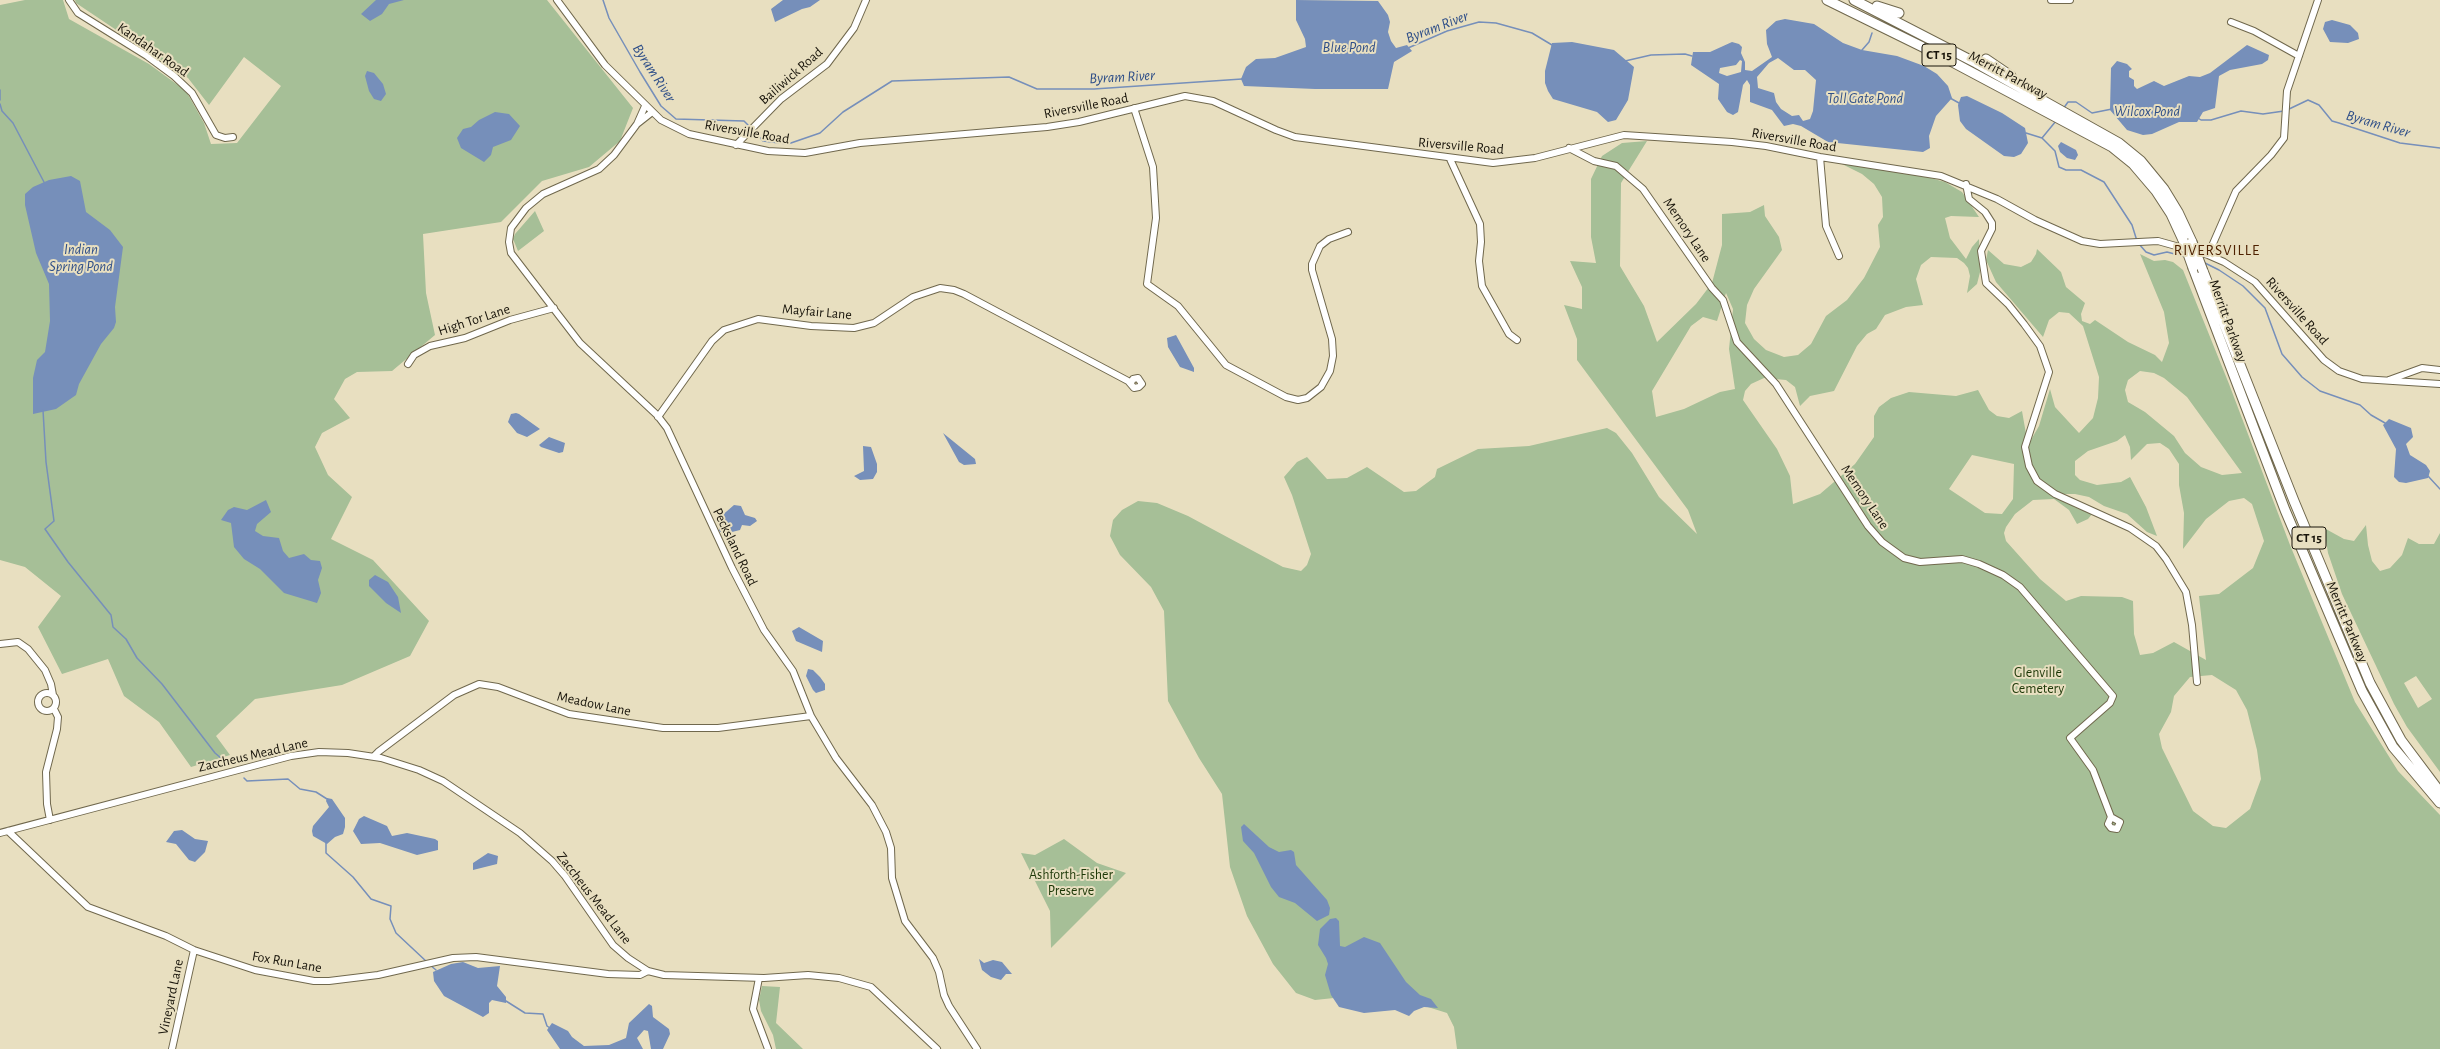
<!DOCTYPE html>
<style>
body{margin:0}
canvas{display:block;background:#e8dfc0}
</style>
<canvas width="2440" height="1049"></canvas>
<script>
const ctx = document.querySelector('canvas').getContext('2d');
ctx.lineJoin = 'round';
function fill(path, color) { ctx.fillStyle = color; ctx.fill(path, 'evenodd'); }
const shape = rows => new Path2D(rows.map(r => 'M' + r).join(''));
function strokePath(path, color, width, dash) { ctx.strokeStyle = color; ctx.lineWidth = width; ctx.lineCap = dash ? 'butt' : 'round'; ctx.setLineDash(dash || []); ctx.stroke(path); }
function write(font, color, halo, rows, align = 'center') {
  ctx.font = font + ' "Alegreya Sans",sans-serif'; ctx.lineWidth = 4; ctx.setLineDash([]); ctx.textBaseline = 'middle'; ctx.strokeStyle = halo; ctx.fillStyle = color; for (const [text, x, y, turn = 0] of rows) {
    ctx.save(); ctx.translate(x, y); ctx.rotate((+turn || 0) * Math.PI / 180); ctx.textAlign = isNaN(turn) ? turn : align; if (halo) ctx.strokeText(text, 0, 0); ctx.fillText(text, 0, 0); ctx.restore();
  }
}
const green = shape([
 [25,0,63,0,69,19,149,64,186,91,204,123,211,144,237,143,281,86,244,57,209,105,188,78,76,3,75,0,547,0,633,108,620,141,589,167,542,181,501,222,423,234,426,293,435,335,392,371,357,372,345,379,334,399,350,418,322,433,315,447,328,475,352,497,331,539,373,560,429,621,410,656,342,685,255,699,216,736,230,755,191,767,159,722,124,696,108,659,62,674,38,627,61,596,25,567,0,560,0,5],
 [1647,141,1621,183,1620,266,1644,306,1657,342,1696,304,1712,283,1722,245,1722,214,1750,212,1764,205,1765,216,1779,237,1782,250,1754,289,1747,305,1745,323,1754,339,1766,350,1784,357,1798,355,1811,344,1826,316,1847,300,1864,278,1880,247,1878,225,1883,217,1882,197,1874,184,1862,174,1836,161,1909,172,1945,182,1962,192,1979,217,1951,216,1945,218,1950,238,1966,259,1972,247,1979,239,1980,272,1977,284,1967,293,1970,276,1968,268,1964,263,1957,258,1931,257,1921,265,1916,279,1923,305,1906,307,1885,315,1876,329,1867,334,1857,346,1834,391,1810,396,1800,406,1795,387,1786,380,1764,378,1751,384,1745,391,1743,400,1777,449,1790,476,1793,504,1820,494,1855,464,1874,437,1874,416,1879,407,1891,398,1909,392,1956,396,1978,390,1989,410,1997,416,2009,418,2022,411,2028,445,2039,426,2050,389,2055,407,2079,433,2093,418,2098,398,2099,377,2083,326,2069,313,2059,312,2049,320,2043,337,1996,282,1986,260,1988,250,2004,264,2021,267,2031,262,2036,254,2037,249,2061,272,2066,287,2085,303,2081,314,2082,321,2090,324,2095,320,2128,342,2155,355,2162,362,2169,343,2164,312,2140,254,2154,261,2165,260,2173,262,2183,270,2229,384,2290,545,2355,702,2398,771,2440,815,2440,1049,1457,1049,1454,1027,1447,1013,1415,1003,1334,998,1315,1000,1296,993,1273,964,1247,916,1230,867,1222,794,1199,758,1168,701,1164,611,1151,587,1120,555,1110,536,1113,520,1122,510,1138,501,1157,503,1188,516,1283,567,1301,571,1307,565,1311,554,1292,495,1284,477,1297,462,1307,457,1327,479,1347,478,1367,467,1404,492,1416,491,1435,477,1437,469,1478,449,1529,446,1607,428,1616,433,1632,453,1659,497,1697,534,1688,510,1577,360,1577,339,1564,305,1582,309,1582,287,1570,261,1596,263,1591,237,1591,179,1602,156,1622,143],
 [1726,293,1733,309,1729,349,1735,389,1720,392,1684,409,1656,417,1652,391,1691,326,1703,317,1717,321],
 [2140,371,2154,373,2164,378,2187,397,2242,473,2222,475,2201,467,2185,453,2174,436,2145,412,2128,402,2125,390,2128,380],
 [2125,435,2130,447,2131,460,2147,444,2160,443,2169,449,2179,464,2179,485,2184,513,2183,549,2206,519,2229,501,2244,498,2252,504,2264,541,2253,568,2219,594,2199,596,2206,660,2174,642,2153,653,2140,655,2134,634,2133,601,2122,597,2081,596,2066,601,2040,579,2006,541,2004,533,2006,527,2015,514,2033,500,2054,499,2069,510,2077,524,2088,519,2092,514,2074,507,2063,494,2075,494,2089,497,2104,506,2127,514,2147,532,2157,536,2146,507,2130,477,2121,482,2097,485,2080,480,2075,475,2075,461,2088,451,2117,441],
 [1972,455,2014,464,2013,499,2002,514,1985,513,1949,489],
 [2212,675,2236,690,2247,710,2257,750,2261,779,2250,809,2226,828,2213,826,2193,811,2162,748,2159,734,2171,712,2174,696,2190,677],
 [535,211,544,231,518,251,513,239,515,234],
 [2366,525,2368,545,2372,561,2380,571,2390,568,2402,555,2408,538,2419,544,2434,544,2440,533,2440,772,2407,727,2394,704,2342,594,2328,553,2324,528,2344,539,2354,541],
 [2416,676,2432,699,2418,708,2404,683],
 [1064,839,1097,863,1126,873,1051,948,1050,911,1021,853,1035,855],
 [762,986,780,987,776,1023,803,1049,776,1049,773,1035,761,1011,759,1000]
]);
const water = shape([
 [376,0,404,0,389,4,382,14,370,21,361,14],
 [783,0,820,0,810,7,802,9,775,22,771,9],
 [1296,0,1378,1,1388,15,1390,22,1388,32,1391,41,1396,48,1407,45,1412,51,1394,62,1388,89,1315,89,1244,86,1241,79,1246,67,1256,59,1275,58,1306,47,1305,39,1296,20],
 [1785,19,1814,24,1843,43,1862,50,1897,56,1924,66,1937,74,1948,86,1952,98,1936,116,1929,136,1930,148,1923,152,1828,142,1801,126,1793,124,1784,126,1772,110,1750,102,1750,85,1747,80,1743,85,1738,112,1733,115,1727,112,1718,99,1719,84,1691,65,1693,52,1710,52,1732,42,1739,44,1742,47,1741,53,1745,62,1745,70,1752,71,1772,57,1767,44,1766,30,1776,21],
 [1778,58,1794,70,1805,70,1816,80,1813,111,1810,119,1803,121,1799,115,1792,116,1781,109,1776,102,1774,93,1758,88,1757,77,1769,63],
 [1740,60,1742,61,1741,72,1727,76,1719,73,1720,68,1736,65],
 [2332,20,2350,25,2358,33,2359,39,2348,43,2330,42,2323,29,2325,22],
 [1572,42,1614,50,1634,67,1628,100,1616,120,1608,122,1597,112,1553,99,1548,91,1545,83,1545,71,1552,43],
 [2247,45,2269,55,2268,60,2262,64,2230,70,2219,76,2215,108,2203,112,2197,122,2179,122,2152,134,2143,135,2127,130,2110,110,2111,68,2117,61,2127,64,2132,69,2129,71,2129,77,2134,80,2134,86,2137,89,2154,81,2164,86,2189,76,2200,77,2210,73],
 [367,71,374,73,383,84,386,94,381,101,374,99,369,91,365,76],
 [1967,96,2002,113,2025,128,2028,143,2021,154,2014,157,2004,156,1966,129,1960,121,1958,105,1961,97],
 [495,112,509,114,520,126,511,140,493,147,491,155,484,162,461,148,457,138,463,129,471,127,479,120],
 [2061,142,2076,150,2078,155,2075,160,2067,158,2060,152,2058,146],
 [71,176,80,181,86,212,110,230,123,247,115,307,116,322,114,328,101,344,79,384,76,395,56,409,33,414,33,378,37,360,45,352,50,321,49,284,36,253,25,205,25,194,33,187,49,180],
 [1176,335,1194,368,1194,372,1180,367,1168,347,1167,338],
 [516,413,519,414,540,429,527,437,517,433,508,422,511,414],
 [2389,419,2411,428,2413,437,2406,444,2410,455,2426,465,2430,471,2428,478,2406,483,2399,482,2394,477,2396,449,2383,425],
 [943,433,975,459,976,464,964,465,959,462],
 [549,437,565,443,563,452,559,453,541,447,539,445],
 [863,446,871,447,877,464,877,472,873,479,860,480,854,476,864,471],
 [266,500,271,512,257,524,255,531,263,536,279,538,283,551,289,558,304,554,311,560,320,561,322,568,318,580,321,593,317,603,284,593,260,569,244,559,234,547,231,523,221,520,228,510,234,507,247,510],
 [734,505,741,506,745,515,755,518,757,521,750,526,742,525,740,530,724,534,719,531,719,518],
 [375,575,388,582,398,597,401,613,386,603,369,586,369,580],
 [799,627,823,641,822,652,796,641,792,631],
 [808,669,813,670,820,677,825,684,825,690,816,693,813,690,806,676],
 [327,798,332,799,345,818,345,827,343,834,335,837,327,844,313,836,312,831,313,826,329,807,326,801],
 [364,816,387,826,392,836,407,833,435,839,438,841,438,850,417,855,380,843,361,844,353,831,359,819],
 [1244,824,1269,847,1279,852,1291,850,1294,852,1296,865,1327,900,1330,908,1329,915,1317,921,1295,903,1279,897,1271,887,1254,853,1243,841,1241,827],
 [182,830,195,839,208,841,205,852,195,862,189,860,176,844,166,842,174,831],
 [488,853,498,856,497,864,473,870,473,863],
 [1330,919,1336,918,1339,921,1340,946,1345,947,1364,937,1380,943,1406,982,1420,995,1431,999,1438,1008,1424,1007,1414,1011,1409,1016,1395,1010,1364,1013,1339,1007,1331,995,1325,975,1328,964,1326,958,1318,945,1320,929],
 [979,959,984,963,993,960,1002,962,1012,974,1006,974,1001,980,991,977,982,970],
 [463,962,478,968,500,966,497,986,506,997,506,1003,492,1000,489,1003,489,1013,483,1017,444,996,434,981,433,972,451,964],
 [649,1004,652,1006,653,1017,669,1029,670,1034,663,1049,651,1049,648,1031,644,1030,637,1038,643,1049,560,1049,547,1030,552,1023,568,1031,572,1037,584,1046,609,1045,626,1038,629,1023]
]);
const stream = shape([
 [603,0,609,18,640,72,661,106,676,119,744,121,750,127],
 [1408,48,1447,31,1479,22,1496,23,1532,33,1552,45],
 [1862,50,1869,42,1872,33],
 [1625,61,1651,55,1685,54,1692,56],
 [0,90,0,100],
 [1950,98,1959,103],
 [0,104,2,111,13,123,45,184],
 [2063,109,2068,102,2076,102,2092,113,2112,109],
 [2287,110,2308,100,2319,105,2332,121,2339,123,2400,143,2440,148],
 [2198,118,2201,120,2211,120,2241,111,2263,114,2284,111],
 [753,130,763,141,788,144,820,133,843,112,892,81,1009,77,1037,89,1094,89,1242,79],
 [2026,133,2042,138,2055,151,2059,167,2066,170,2081,170,2104,182,2132,225,2137,241],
 [2042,138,2056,121],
 [2139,244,2146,252,2154,255,2167,252,2186,257],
 [2205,263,2219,270,2243,286,2265,308,2282,354,2302,377,2320,391,2360,405,2371,415,2385,423],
 [43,410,46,462,54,521,45,529,68,562,111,615,113,627,126,639,137,658,162,684,215,753,228,764],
 [2428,476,2440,489],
 [244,778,247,781,288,779,300,789,316,792,327,799],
 [326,843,326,853,353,877,371,899,391,906,390,919,396,933,427,962],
 [430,965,436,970],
 [506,1001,525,1013,543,1014,547,1026,550,1028]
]);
const minor = shape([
 [69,0,78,13,147,56,174,76,192,93,216,135,225,138,233,137],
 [557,0,605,65,661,120,689,134,768,151,805,153,860,143,1047,127,1079,122,1185,96,1213,101,1276,130,1295,137,1493,163,1535,158,1624,135,1732,142,1766,146,1820,157,1941,176,1997,199,2035,220,2082,241,2100,244,2158,241,2208,255,2224,262,2255,282,2324,360,2339,371,2362,379,2440,384],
 [2051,0,2070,0],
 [2231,22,2254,31,2299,56],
 [1134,108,1153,167,1156,218,1147,284,1178,306,1226,365,1286,397,1298,400,1307,398,1321,387,1330,371,1333,356,1332,339,1312,270,1312,264,1320,246,1329,239,1348,232],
 [651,113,637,124,614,155,599,169,543,194,526,208,511,228,509,242,511,253,580,343,657,415,667,428,732,568,764,630,793,671,811,716,836,758,872,805,886,832,891,848,892,878,905,921,933,958,939,972,944,995,949,1006,977,1049],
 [637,124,645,106],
 [736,145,781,99,827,64,854,28,866,0],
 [1569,148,1594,161,1616,166,1643,189,1712,288,1723,300,1737,342,1776,384,1868,526,1882,542,1904,558,1920,562,1962,559,1979,564,2003,575,2020,587,2113,696,2110,703,2070,738,2093,770,2111,817,2120,822,2117,829,2111,828,2108,824,2111,817],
 [1820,157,1826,226,1839,256],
 [1450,159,1480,224,1481,242,1479,261,1482,286,1509,334,1517,340],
 [1966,184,1969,199,1985,212,1992,223,1992,229,1981,251,1986,283,2008,304,2024,324,2040,346,2049,372,2025,447,2029,466,2037,481,2055,494,2130,528,2156,546,2166,559,2186,592,2192,625,2197,682],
 [2208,255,2236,191,2271,155,2284,138,2287,91,2318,0],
 [408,364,414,355,430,346,465,338,510,320,554,308],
 [2389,380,2422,368,2440,370],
 [658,417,712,341,724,330,758,319,811,326,854,328,874,323,913,297,940,288,954,290,964,294,1128,381,1134,388,1139,387,1142,384,1138,378,1133,379,1131,383],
 [0,644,18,642,28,649,45,670,51,684,53,695],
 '38 702a9 9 0 1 1 18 0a9 9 0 1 1-18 0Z',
 [374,756,378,752,454,695,479,684,498,687,569,714,663,728,718,728,811,716],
 [50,820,47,804,46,772,57,729,58,717,54,709],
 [8,831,88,907,166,936,194,950,255,970,314,981,329,981,378,975,453,958,476,957,608,974,640,975,648,971],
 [0,833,291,756,319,752,348,753,381,758,419,770,443,781,520,833,552,861,565,876,613,945,628,958,648,971,664,975,764,978,808,975,839,978,871,987,937,1049],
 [759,978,753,1009,768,1049],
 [172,1049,194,950]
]);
const highway = shape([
 [1827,0,1943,57,2112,147,2133,164,2156,191,2171,214,2183,240],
 [1854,0,1976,63,2119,143,2141,161,2164,189,2178,212,2192,242],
 [1877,6,1899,13],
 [1986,59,2011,76],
 [2193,268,2285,510,2362,691,2393,747,2440,803],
 [2203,271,2294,501,2370,683,2401,740,2440,792]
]);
const highwayBridge = shape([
 [2183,240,2193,268],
 [2192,242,2203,271]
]);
const shields = [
 [1939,55,34],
 [2309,538,34]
];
const shieldNames = [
 ["CT 15",1939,55],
 ["CT 15",2309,538]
];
const streetNames = [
 ["Kandahar Road",153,50,35],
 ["Merritt Parkway",2008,75,28],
 ["Bailiwick Road",791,76,-41],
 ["Riversville Road",1086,106,-11],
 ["Riversville Road",747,132,10],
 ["Riversville Road",1794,140,10],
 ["Riversville Road",1461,146,5],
 ["Memory Lane",1687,230,56],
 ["Riversville Road",2297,311,48],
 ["Mayfair Lane",817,312,5],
 ["High Tor Lane",474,320,-18],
 ["Merritt Parkway",2228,321,70],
 ["Memory Lane",1865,497,56],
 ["Pecksland Road",735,547,64],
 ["Merritt Parkway",2347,622,67],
 ["Meadow Lane",594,704,12],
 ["Zaccheus Mead Lane",253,755,-13],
 ["Zaccheus Mead Lane",594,898,52],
 ["Fox Run Lane",287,962,10],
 ["Vineyard Lane",171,997,-78]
];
const parkNames = [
 ["Glenville",2038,673],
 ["Cemetery",2038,689],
 ["Ashforth-Fisher",1071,875],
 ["Preserve",1071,891]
];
const waterNames = [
 ["Byram River",1437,27,-21],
 ["Blue Pond",1349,47],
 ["Byram River",654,73,57],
 ["Byram River",1122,77,-3],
 ["Toll Gate Pond",1865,98],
 ["Wilcox Pond",2147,111],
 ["Byram River",2378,124,16],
 ["Indian",81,249],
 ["Spring Pond",81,266]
];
const neighbourhoodNames = [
 ["RIVERSVILLE",2217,250]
];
fill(green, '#a6bf97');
fill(water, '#768fba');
strokePath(stream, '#768fba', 1.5);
strokePath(minor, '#70684d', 8);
strokePath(highway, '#70684d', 11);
strokePath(minor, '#fff', 6);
strokePath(highway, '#fff', 9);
strokePath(highwayBridge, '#70684d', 11, []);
strokePath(highwayBridge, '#fff', 9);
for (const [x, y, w] of shields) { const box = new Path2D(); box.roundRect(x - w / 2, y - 11, w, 22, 3); ctx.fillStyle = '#e8dfc0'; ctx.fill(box); strokePath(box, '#18140a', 1); }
write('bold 13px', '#18140a', null, shieldNames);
write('14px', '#18140a', '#e8dfc0', streetNames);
write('14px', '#1d3807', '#e8dfc0', parkNames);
write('italic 15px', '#2f4f88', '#e8dfc0', waterNames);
ctx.letterSpacing = '1px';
write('15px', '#4e2100', '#e8dfc0', neighbourhoodNames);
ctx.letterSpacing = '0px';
</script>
